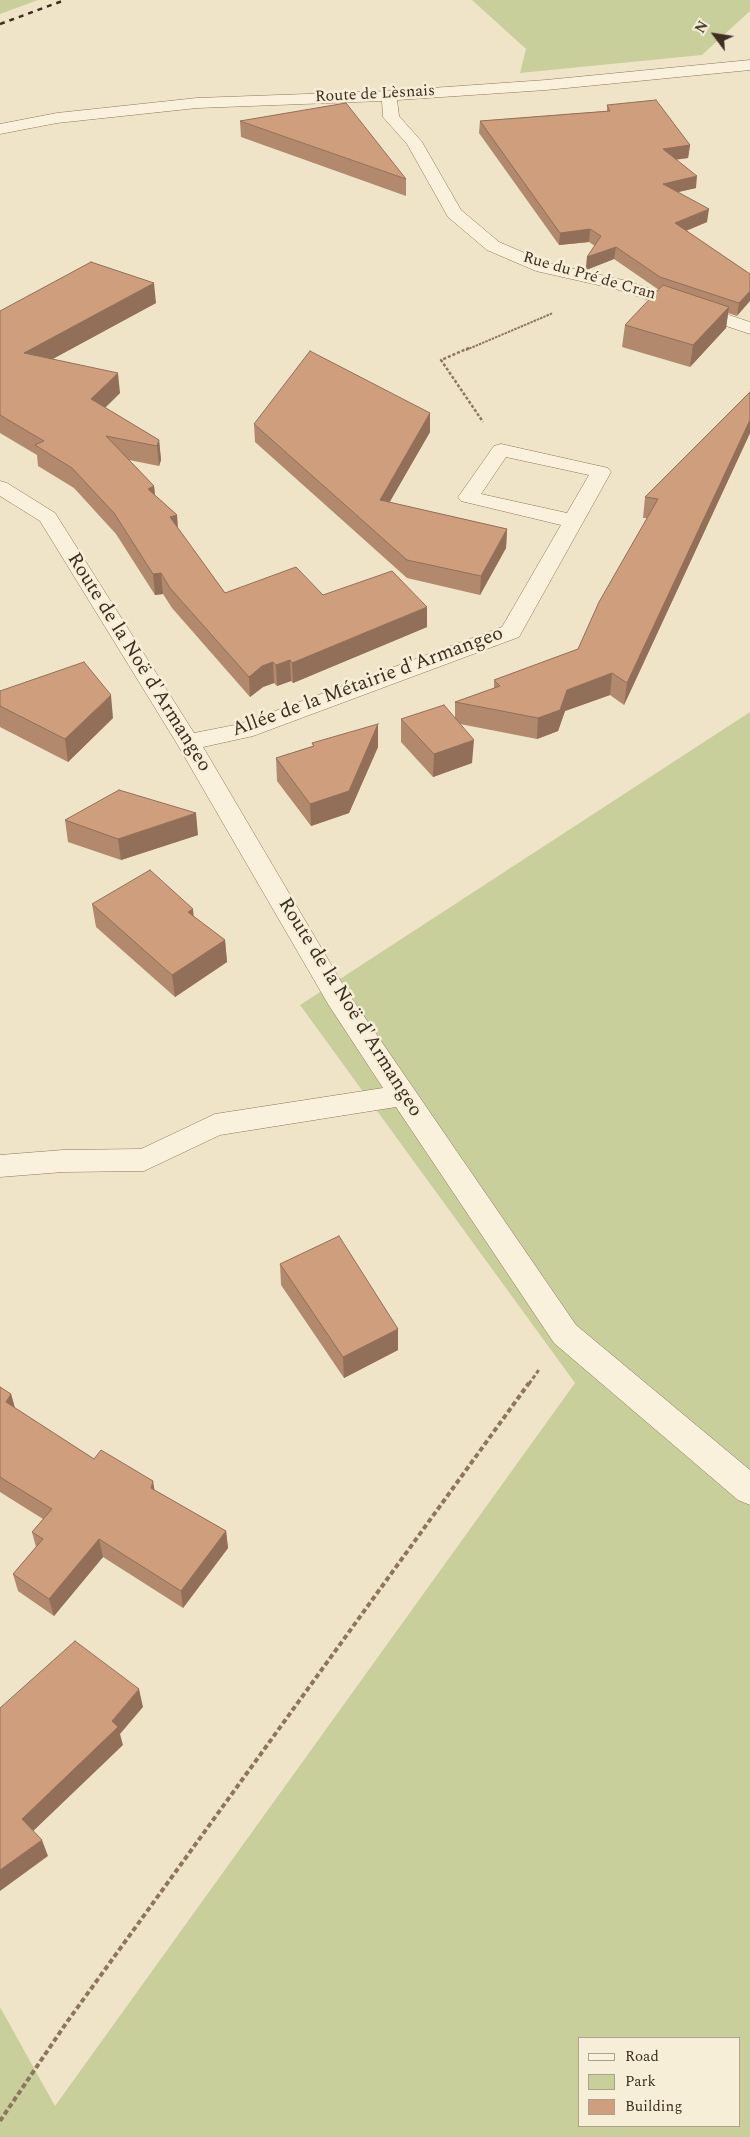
<!DOCTYPE html>
<meta charset="utf-8">
<style>
body{margin:0}
#map{position:relative;width:750px;height:2137px;overflow:hidden;background:#f0e4c8;font-family:Spectral,serif}
canvas{display:block}
.legend{position:absolute;left:578px;top:2037px;width:162px;height:90px;box-sizing:border-box;background:#f7eed8;border:1px solid #ada18e;margin:0;padding:6px 9px;list-style:none;font-size:15px;color:#3d2e20}
.legend li{display:flex;align-items:center;gap:10px;height:25px}
.legend b{width:25px;border:1px solid #ada18e}
.north{position:absolute;left:690px;top:10px;width:50px;height:50px;-webkit-text-stroke:4px #f7eed8;paint-order:stroke;rotate:301deg;font-size:14px;font-weight:700;line-height:20px;text-align:center;color:#3d2e20}
.north::after{content:'';display:block;margin:auto;width:18px;height:22px;background:#3d2e20;clip-path:polygon(50% 0,100% 100%,50% 72%,0 100%)}
</style>
<div id="map">
<canvas width="750" height="2137"></canvas>
<ul class="legend">
<li><b style="height:6px;background:#faf1dc"></b>Road</li>
<li><b style="height:14px;background:#c9cf9b"></b>Park</li>
<li><b style="height:14px;background:#cf9f7d"></b>Building</li>
</ul>
<div class="north">N</div>
</div>
<script>
const ctx = document.querySelector('canvas').getContext('2d');
ctx.lineJoin = 'round';
function fill(path, color) { ctx.fillStyle = color; ctx.fill(path, 'evenodd'); }
const shape = rows => new Path2D(rows.map(r => 'M' + r).join(''));
function strokePath(path, color, width, dash) { ctx.strokeStyle = color; ctx.lineWidth = width; ctx.lineCap = dash ? 'butt' : 'round'; ctx.setLineDash(dash || []); ctx.stroke(path); }
function write(font, color, halo, rows, align = 'center') {
  ctx.font = font + ' Spectral,serif'; ctx.lineWidth = 5; ctx.setLineDash([]); ctx.textBaseline = 'middle'; ctx.strokeStyle = halo; ctx.fillStyle = color; for (const [text, x, y, turn = 0] of rows) {
    ctx.save(); ctx.translate(x, y); ctx.rotate((+turn || 0) * Math.PI / 180); ctx.textAlign = isNaN(turn) ? turn : align; if (halo) ctx.strokeText(text, 0, 0); ctx.fillText(text, 0, 0); ctx.restore();
  }
}
const green = shape([
 [0,0,38,0,0,14],
 [472,0,750,0,750,11,702,55,520,73,526,49],
 [750,712,750,2137,0,2137,0,2007,55,2106,575,1383,300,1005],
 [579,2038,739,2038,739,2126,579,2126]
]);
const pathFar3 = shape([
 [466,350,553,313]
]);
const pathFar2 = shape([
 [469,348,441,360,483,422]
]);
const pathFar1 = shape([
 [529,1384,540,1368]
]);
const path = shape([
 [0,2121,67,2022,529,1383]
]);
const minor = shape([
 [750,60,750,70,546,90,397,100,399,116,422,142,461,210,499,242,548,263,627,281,750,322,750,334,616,289,536,271,487,250,448,217,407,144,383,117,382,101,197,108,57,123,0,134,0,124,57,113,197,98,389,91,546,80,750,60],
 [501,444,608,468,611,472,519,637,253,736,203,747,346,990,576,1325,750,1470,750,1505,738,1500,554,1343,396,1107,220,1135,144,1171,63,1172,0,1177,0,1155,63,1150,141,1149,215,1114,383,1088,328,1004,176,742,40,521,0,496,0,481,7,483,55,513,194,733,240,724,502,627,561,525,461,501,458,497,461,493,494,446,501,444],
 [506,457,589,475,567,513,481,494,506,457]
]);
const rail = shape([
 [0,24,65,0]
]);
const wall = shape([
 [607,105,690,145,688,158,676,159,696,188,678,192,707,222,686,231,750,274,737,316,728,313,726,328,690,367,622,347,625,325,659,290,614,259,586,270,587,257,595,246,589,242,559,245,479,133,480,121,607,111],
 [240,121,406,179,406,196,241,137],
 [156,303,52,359,120,393,105,408,159,440,161,460,159,466,129,460,154,486,155,495,177,515,178,529,225,593,323,595,427,627,293,683,291,681,277,686,274,683,263,687,250,697,172,608,163,594,155,595,116,534,74,488,38,466,37,455,0,433,0,311],
 [750,392,750,433,624,705,610,695,565,711,558,731,537,739,460,724,472,763,433,777,401,742,401,719,455,718,455,702,494,688,494,680,578,649,647,518,643,518,645,497],
 [430,413,430,432,389,502,507,529,506,548,480,595,407,578,255,442,254,424],
 [0,691,113,718,68,762,0,727],
 [312,743,378,747,349,813,311,826,277,781,276,758,313,746],
 [65,820,198,835,121,860,68,842],
 [92,904,193,909,193,916,225,940,227,962,175,997,96,927],
 [280,1264,398,1329,398,1350,344,1378,281,1285],
 [0,1387,11,1394,15,1408,94,1459,154,1490,226,1531,228,1548,183,1608,103,1557,54,1616,18,1591,13,1574,36,1547,32,1532,43,1519,0,1492]
]);
const shadedWall = shape([
 [690,145,688,158,661,162,663,149],
 [697,176,696,188,661,196,663,184],
 [709,209,707,222,673,236,675,223],
 [590,229,589,242,559,245,560,233],
 [616,247,614,259,586,270,587,257],
 [154,283,156,303,27,373,24,353],
 [750,291,750,301,737,316,739,303],
 [729,307,726,328,690,367,693,345],
 [118,373,120,393,93,419,91,399],
 [430,413,430,432,380,519,380,500],
 [750,420,750,433,624,705,627,683],
 [159,440,161,460,159,466,157,446],
 [154,486,156,507,148,489],
 [177,515,178,535,170,517],
 [507,529,506,548,480,595,481,576],
 [161,573,163,594,155,595,153,574],
 [427,607,427,627,293,683,292,663],
 [290,660,291,681,277,686,276,665],
 [273,662,274,683,263,687,250,697,249,677,262,666],
 [612,673,610,695,565,711,558,731,537,739,538,718,567,690],
 [111,695,113,718,68,762,65,739],
 [378,724,378,747,349,813,311,826,310,804],
 [474,740,472,763,433,777,434,754],
 [196,813,198,835,121,860,118,839],
 [193,909,195,931,188,912],
 [225,940,227,962,175,997,172,975],
 [398,1329,398,1350,344,1378,343,1357],
 [11,1394,16,1412,6,1402],
 [153,1481,156,1499,151,1488],
 [226,1531,228,1548,183,1608,181,1591],
 [99,1539,103,1557,54,1616,49,1599],
 [139,1689,143,1707,120,1734,123,1745,28,1836,22,1819,112,1721],
 [42,1840,48,1856,0,1891,0,1870]
]);
const building = shape([
 [656,100,690,145,663,149,697,176,663,184,709,209,675,223,750,274,750,291,739,303,660,277,616,247,587,257,601,236,590,229,560,233,480,121,610,111,607,105,656,100],
 [346,103,406,179,240,121,346,103],
 [91,262,154,283,24,353,118,373,91,399,159,440,157,446,106,436,154,486,148,489,177,515,170,517,225,593,296,567,323,595,392,571,427,607,292,663,290,660,276,665,273,662,262,666,249,677,170,588,161,573,153,574,114,513,72,468,35,445,44,441,0,415,0,311,91,262],
 [663,285,729,307,693,345,625,325,663,285],
 [310,351,430,413,380,500,507,529,481,576,407,560,254,424,310,351],
 [750,392,750,420,627,683,612,673,567,690,560,710,538,718,455,702,500,686,494,680,578,649,599,602,658,499,645,497,750,392],
 [84,662,111,695,65,739,0,706,0,691,84,662],
 [444,705,474,740,434,754,401,719,444,705],
 [378,724,349,791,310,804,276,758,314,746,312,743,378,724],
 [119,790,196,813,118,839,65,820,119,790],
 [150,870,193,909,188,912,225,940,172,975,92,904,150,870],
 [339,1236,398,1329,343,1357,280,1264,339,1236],
 [0,1387,11,1394,6,1402,94,1459,101,1450,153,1481,151,1488,226,1531,181,1591,99,1539,49,1599,13,1574,43,1539,32,1532,52,1509,0,1477,0,1387],
 [75,1641,139,1689,112,1721,118,1727,22,1819,42,1840,0,1870,0,1708,75,1641]
]);
const farStreetnames = [
 ["Route de Lèsnais",375,95,-3],
 ["Rue du Pré de Cran",589,277,16]
];
const streetNames = [
 ["Route de la Noë d'Armangeo",138,663,58],
 ["Allée de la Métairie d'Armangeo",368,683,-20],
 ["Route de la Noë d'Armangeo",349,1008,58]
];
fill(green, '#c9cf9b');
strokePath(minor, '#8d765c', 1);
strokePath(pathFar3, '#8d765c', 2, [2.5, 1]);
strokePath(pathFar2, '#8d765c', 2.5, [3, 2]);
strokePath(pathFar1, '#8d765c', 3, [4, 2.5]);
strokePath(path, '#8d765c', 4, [5, 3]);
fill(minor, '#faf1dc');
strokePath(rail, '#3d2e20', 2.5, [5, 5]);
fill(wall, '#b2896c');
fill(shadedWall, '#916f58');
fill(building, '#cf9f7d');
strokePath(building, '#916f58', 1);
write('16px', '#3d2e20', '#f7eed8', farStreetnames);
write('20px', '#3d2e20', '#f7eed8', streetNames);
</script>
